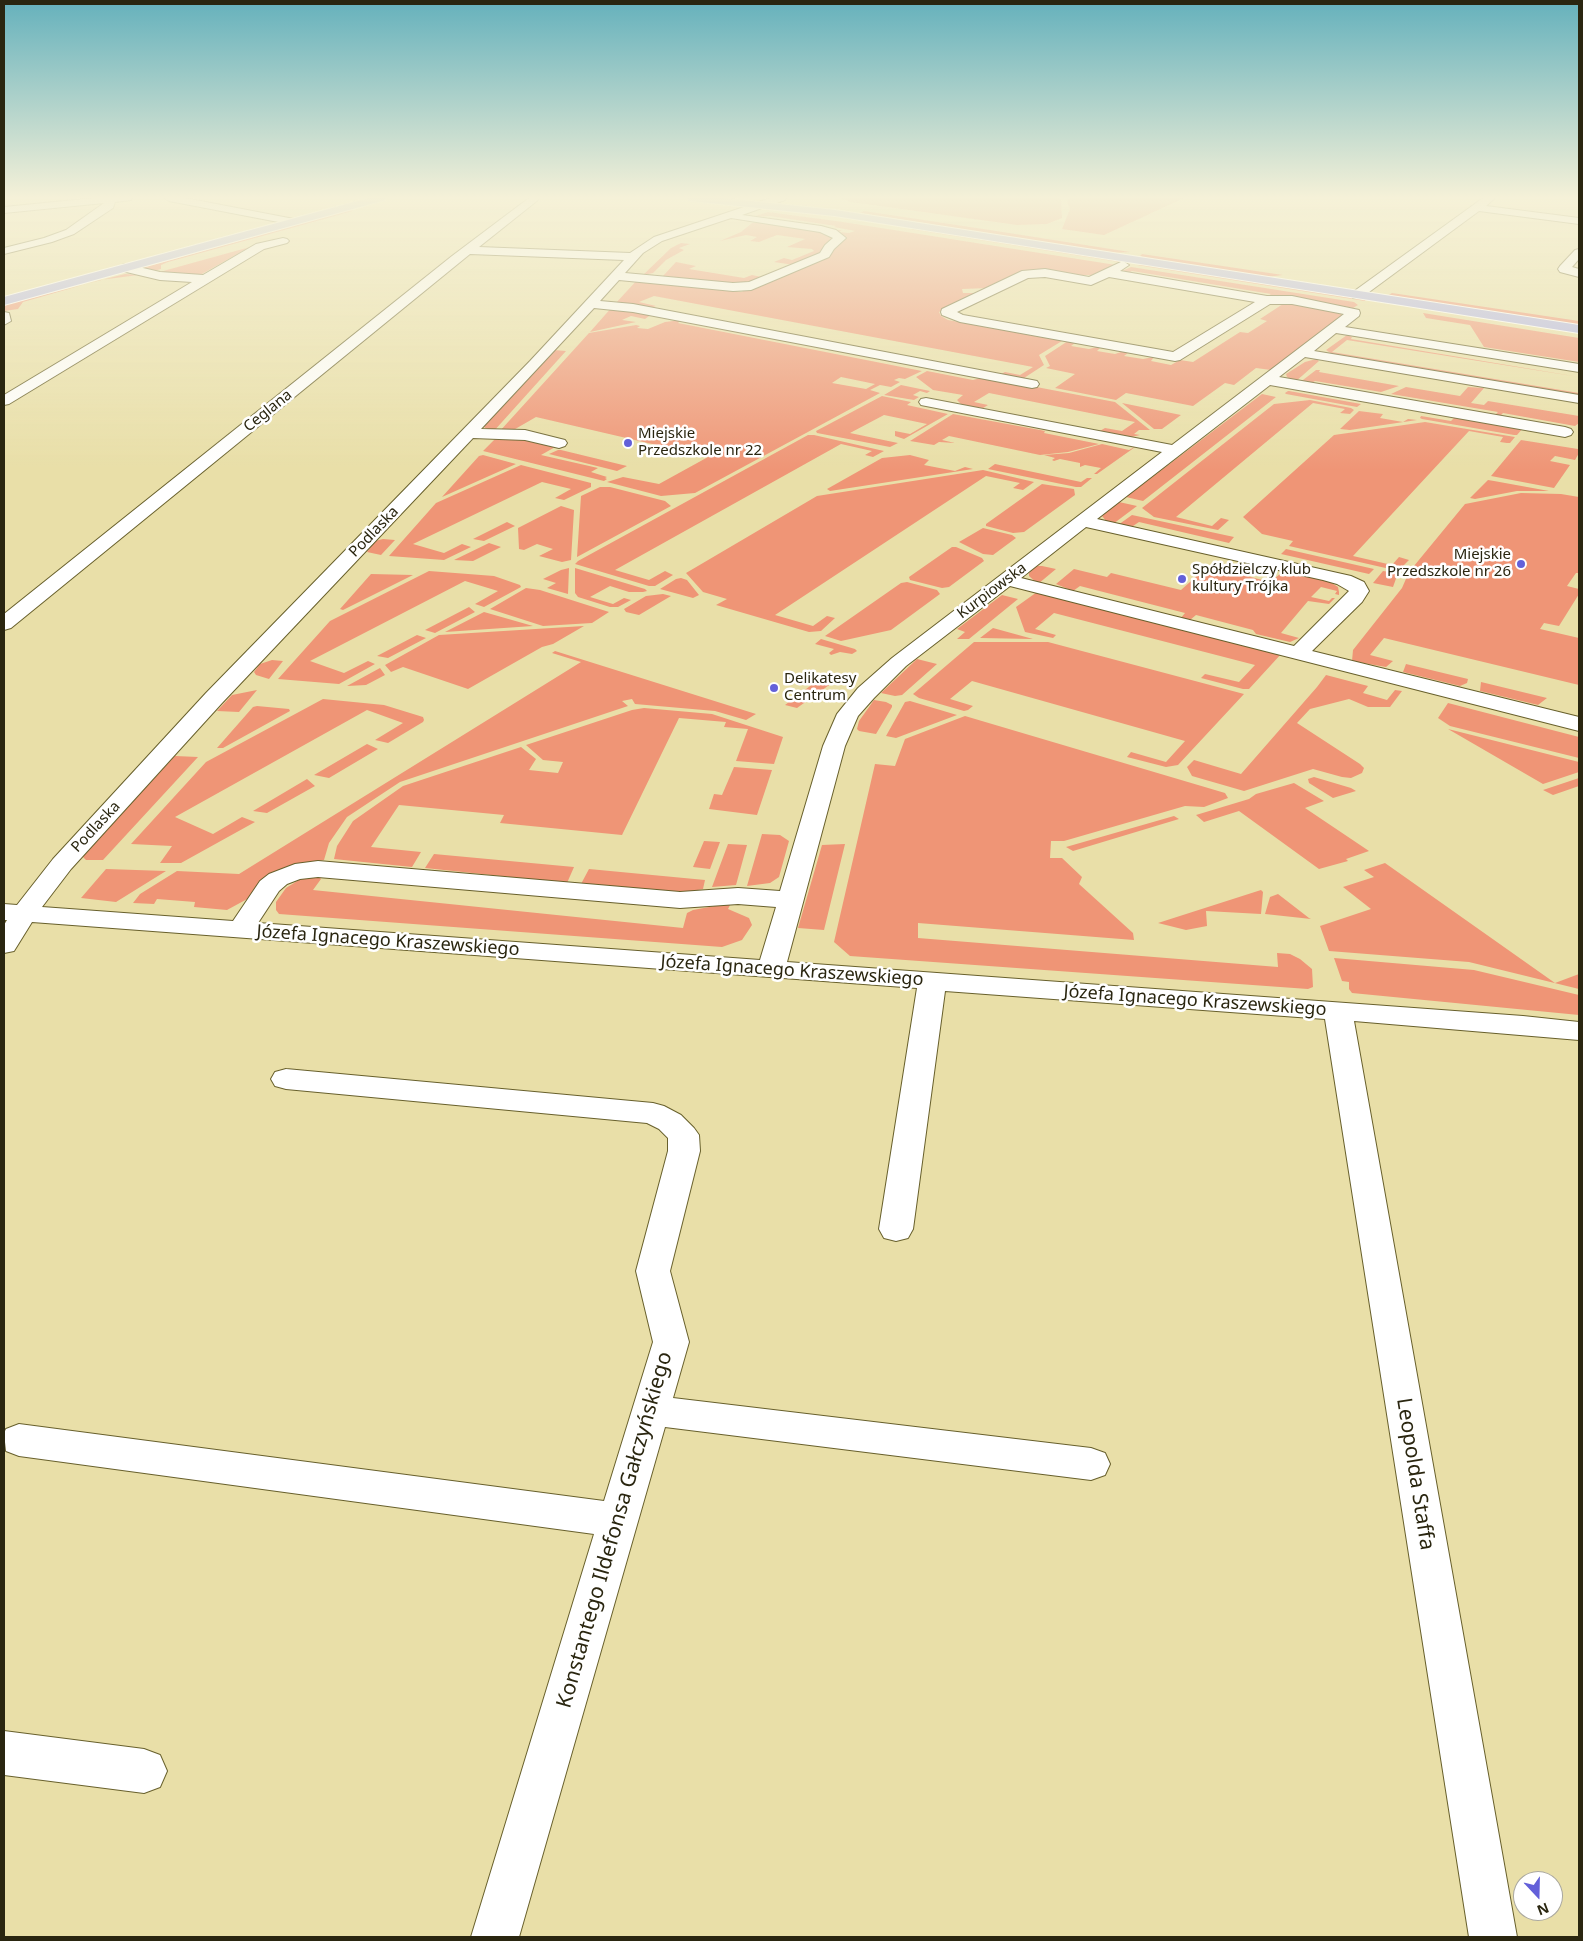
<!DOCTYPE html>
<meta charset="utf-8">
<style>
body{margin:0}
#map{position:relative;width:1583px;height:1941px;overflow:hidden;background:#e9dfa8;font-family:"Noto Sans",sans-serif}
canvas{display:block}
.frame{position:absolute;inset:0;border:5px solid #2a2610;pointer-events:none}
.north{position:absolute;left:1513px;top:1871px;width:50px;height:50px;box-sizing:border-box;background:#fff;border:1px solid #aaa89f;border-radius:50%;rotate:159deg;font-size:14px;font-weight:700;line-height:20px;text-align:center;color:#2a2610}
.north::after{content:'';display:block;margin:auto;width:18px;height:22px;background:#6360d9;clip-path:polygon(50% 0,100% 100%,50% 72%,0 100%)}
</style>
<div id="map">
<canvas width="1583" height="1941"></canvas>
<div class="frame"></div>
<div class="north">N</div>
</div>
<script>
const ctx = document.querySelector('canvas').getContext('2d');
ctx.lineJoin = 'round';
function fill(path, color) { ctx.fillStyle = color; ctx.fill(path, 'evenodd'); }
const shape = rows => new Path2D(rows.map(r => 'M' + r).join(''));
function strokePath(path, color, width, dash) { ctx.strokeStyle = color; ctx.lineWidth = width; ctx.lineCap = dash ? 'butt' : 'round'; ctx.setLineDash(dash || []); ctx.stroke(path); }
function write(font, color, halo, rows, align = 'center') {
  ctx.font = font + ' "Noto Sans",sans-serif'; ctx.lineWidth = 5; ctx.setLineDash([]); ctx.textBaseline = 'middle'; ctx.strokeStyle = halo; ctx.fillStyle = color; for (const [text, x, y, turn = 0] of rows) {
    ctx.save(); ctx.translate(x, y); ctx.rotate((+turn || 0) * Math.PI / 180); ctx.textAlign = isNaN(turn) ? turn : align; if (halo) ctx.strokeText(text, 0, 0); ctx.fillText(text, 0, 0); ctx.restore();
  }
}
const green = shape([
 [840,198,1059,198,1061,199,1062,218,1047,224,1017,225,851,202],
 [1069,198,1184,198,1104,235,1062,229,1070,209,1067,201],
 [349,210,353,211,168,262,161,265,161,269,150,272,142,268],
 [864,211,990,230,1130,252,1111,253,860,213],
 [768,212,843,222,1116,265,1091,275,1075,275,1045,271,989,288,962,289,963,293,977,293,939,312,941,316,948,320,1062,341,1039,355,1044,365,1024,378,1018,378,999,375,1005,372,1020,375,1033,367,654,296,639,302,656,306,650,308,615,304,638,279,741,292,826,257,834,247,839,243,828,230,842,230,839,232,849,233,855,231,834,227,836,226,770,216,752,217],
 [760,222,818,230,836,237,821,255,794,265,774,262,784,258,792,260,814,251,812,249,787,247,805,239,777,235,759,242,750,241,757,237,746,235,720,241,741,232,752,223],
 [912,228,1116,260,1119,262,910,229],
 [681,243,690,244,679,248,684,250,666,260,653,273,643,275,671,248],
 [250,247,200,275,156,273],
 [1142,254,1283,275,1266,277,1145,258,1140,256],
 [676,262,696,266,689,269,744,278,752,275,767,278,749,285,662,277],
 [1145,264,1367,298,1365,301,1137,265],
 [1131,267,1354,302,1358,305,1353,308,1297,298,1266,297,1271,294,1132,271,1126,274,1122,271],
 [125,274,138,275,100,280,23,302,18,309,4,311,4,305],
 [1392,293,1579,321,1579,326,1387,296],
 [1286,302,1341,313,1341,316,1271,370,1256,368,1234,385,1225,383,1193,406,1126,393,1116,400,1055,388,1075,374,1046,368,1050,366,1045,356,1068,341,1075,343,1071,346,1089,349,1097,347,1100,348,1097,351,1115,354,1121,352,1126,352,1128,353,1124,356,1143,359,1154,357,1151,361,1171,365,1180,360,1193,362,1240,332,1248,333,1267,321,1260,319],
 [612,307,652,314,645,319,631,316,622,320,636,322,590,332],
 [1423,313,1579,338,1579,362,1484,347,1470,325,1426,318],
 [681,320,678,323,922,371,905,379,899,378,894,380,900,382,891,387,880,385,870,390,880,393,695,493,661,496,607,482,623,477,659,484,708,457,536,417,510,432,499,432,589,333,636,325,640,326,637,328,648,329,665,322],
 [841,377,875,384,866,389,832,383],
 [1347,335,1352,337,1351,339,1579,377,1347,340,1332,352,1579,393,1579,395,1332,354,1326,350],
 [554,350,566,351,493,432,485,428,483,425],
 [1316,359,1319,361,1295,382,1287,377,1286,374,1305,362],
 [1316,370,1320,370,1319,372,1399,386,1381,392,1315,381,1310,384,1299,383],
 [927,371,973,380,984,377,1115,402,1150,430,1139,430,1134,434,1140,435,1127,438,1098,432,1105,428,1122,431,1135,422,989,393,974,402,988,405,983,408,962,405,957,400,963,395,933,390,916,377],
 [901,385,930,391,927,393,920,391,913,395,919,397,914,400,884,395],
 [1406,387,1460,396,1468,387,1484,388,1471,403,1484,405,1488,401,1579,416,1579,423,1575,426,1503,413,1499,417,1494,416,1498,412,1391,394],
 [1288,391,1289,391,1361,404,1357,407,1286,394,1285,393],
 [1262,394,1276,397,1143,501,1126,497],
 [882,396,911,402,907,405,948,414,904,439,895,436,895,431,910,434,927,424,884,415,850,433,898,443,890,447,817,433,816,431],
 [1310,400,1351,408,1354,410,1350,414,1340,413,1345,409,1313,403,1176,517,1212,526,1221,518,1229,520,1218,530,1154,517,1142,508,1274,404],
 [1122,403,1181,415,1162,429,1154,429],
 [1359,411,1383,414,1380,418,1403,422,1408,419,1417,420,1350,430,1340,429],
 [953,414,1040,430,1045,431,1044,433,1099,444,1068,452,1040,455,949,436,942,440,955,443,939,442,934,445,910,441],
 [1421,416,1451,421,1455,417,1523,428,1517,435,1514,435,1422,419,1420,418],
 [1425,422,1515,437,1510,443,1507,443,1500,442,1503,437,1469,431,1353,556,1392,565,1399,557,1409,560,1401,568,1390,569,1289,546,1293,541,1262,534,1243,517,1334,435],
 [808,435,814,435,884,451,873,457,865,455,872,451,841,444,615,570,649,580,665,571,673,575,655,586,649,586,575,564,578,561],
 [497,437,531,441,557,446,541,455,598,468,591,472,607,477,605,478,607,479,604,481,483,451],
 [1521,440,1578,449,1579,453,1575,460,1555,456,1550,461,1570,465,1554,488,1491,476],
 [1102,444,1129,450,1138,445,1097,474,1094,474,1101,468,1085,465,1080,467,1080,463,1060,459,1054,461,1052,460,1055,458,1044,455,1069,453],
 [558,450,561,450,627,466,617,471,549,454],
 [483,455,516,464,442,497,479,456],
 [910,455,929,460,924,465,955,471,965,467,973,469,830,491,827,489,882,458],
 [995,464,1081,482,1087,478,1092,478,1081,487,1076,487,988,469],
 [521,465,591,483,591,487,564,500,555,498,571,489,542,482,413,544,444,553,462,544,471,547,444,560,389,556,436,503],
 [983,470,1034,482,1023,490,1013,488,1020,483,986,476,775,615,813,626,827,616,835,618,821,631,809,632,716,605,727,599,703,592,686,573,817,496],
 [1488,480,1494,481,1549,491,1517,491,1475,499,1470,498],
 [1042,484,1074,489,1075,495,1024,532,1013,533,986,526,986,524],
 [600,487,610,487,665,501,671,506,577,557,581,496],
 [1521,493,1561,494,1579,497,1579,573,1576,573,1567,586,1579,589,1579,594,1559,626,1544,623,1540,629,1579,638,1579,685,1384,638,1370,655,1393,661,1386,667,1352,661,1353,650,1402,588,1409,572,1465,504],
 [1119,502,1137,506,1113,524,1107,522,1102,516],
 [561,506,574,510,571,560,562,562,539,556,553,549,537,544,524,550,519,549,518,528],
 [1132,515,1234,537,1229,543,1139,522,1133,526,1118,525],
 [507,522,515,526,484,541,473,539],
 [983,528,1012,535,1016,538,993,555,983,554,959,542],
 [383,539,395,540,381,555,367,552,375,541],
 [489,543,501,547,473,561,454,560],
 [952,547,956,547,982,558,984,561,949,587,942,588,910,580,909,577],
 [1286,549,1374,569,1369,574,1281,554],
 [1036,566,1042,566,1056,569,1038,584,1029,576,1029,573],
 [1208,566,1270,582,1285,570,1327,580,1338,587,1339,592,1339,595,1335,594,1337,591,1321,587,1311,597,1329,601,1332,598,1335,598,1329,604,1308,601,1281,633,1299,638,1290,642,1256,634,1253,630,1196,615,1190,620,1180,619,1185,613,1080,586,1073,591,1056,584,1074,569,1107,577,1111,573,1181,590],
 [569,568,568,594,547,588,556,583,543,579,561,570],
 [575,568,645,589,647,591,643,592,629,592,610,586,590,597,613,604,624,598,631,600,618,607,610,607,578,597,575,593],
 [429,571,494,576,520,585,521,587,484,607,475,604,498,591,465,581,310,661,344,673,368,661,375,664,339,684,278,679,330,621],
 [1383,571,1398,573,1393,587,1373,583],
 [371,574,413,575,343,610,340,609],
 [681,578,687,580,699,595,693,598,660,589,676,579],
 [907,582,937,590,940,594,891,630,841,641,825,636,901,583],
 [526,588,540,590,609,612,592,623,543,626,490,609],
 [1037,592,1282,653,1249,689,1243,689,1201,678,1205,674,1239,682,1255,665,1054,613,1035,629,1056,635,1053,638,1025,632,1016,607],
 [663,594,671,596,639,615,626,612,624,609,646,596],
 [1002,595,1018,599,969,639,957,639,965,632,957,629],
 [469,607,475,612,435,633,425,630],
 [484,612,533,626,445,632],
 [584,626,553,644,542,647,468,689,403,667,391,672,385,665,439,635],
 [993,628,1033,639,980,638],
 [417,635,426,638,388,658,377,656],
 [821,639,855,649,857,651,852,654,840,652,831,655,829,653,834,649,815,644],
 [974,642,1048,642,1244,694,1178,765,1166,767,1127,757,1131,752,1166,762,1185,741,972,681,950,699,973,706,968,710,964,711,919,698,913,694],
 [555,651,756,714,746,720,715,711,635,704,632,699,622,701,628,706,400,782,347,817,329,843,324,860,288,867,254,892,249,898,227,910,194,907,195,902,157,899,154,904,133,903,140,894,177,871,239,874,581,662,552,653],
 [917,659,937,664,902,695,895,696,881,693],
 [272,660,283,661,269,679,256,675,254,672,260,664],
 [1406,664,1468,679,1467,683,1460,686,1403,672],
 [380,668,385,675,366,685,347,686],
 [826,674,839,678,797,708,785,705],
 [1326,675,1368,686,1363,693,1387,700,1395,690,1402,691,1390,707,1368,707,1349,699,1310,709,1297,723,1360,764,1364,768,1362,773,1351,778,1342,777,1313,769,1244,791,1192,776,1187,767,1194,760,1241,774,1317,687],
 [1481,682,1547,698,1538,705,1480,691],
 [257,690,239,712,217,711,232,695],
 [323,699,384,705,423,717,424,720,423,722,388,743,375,740,403,723,367,710,175,817,213,834,242,817,255,822,181,863,160,863,172,846,131,844,206,762],
 [874,700,886,702,892,705,892,707,876,734,859,731,857,729,859,721],
 [910,701,957,715,896,738,886,736,905,702],
 [1448,703,1579,737,1579,758,1450,726,1438,718],
 [257,706,289,709,290,711,223,748,217,748,253,707],
 [644,708,712,714,783,737,774,764,736,761,748,729,724,727,726,722,679,718,622,835,500,823,504,815,399,805,371,847,421,852,412,867,334,859,337,846,353,821,403,786,521,747,536,759,529,770,558,773,563,762,543,760,526,745,632,710],
 [965,716,1225,793,1228,798,1204,807,1185,806,1064,841,1051,841,1050,858,1062,858,1082,877,1079,884,1133,933,1134,940,918,923,918,938,1278,967,1277,953,1290,954,1300,959,1312,969,1313,987,1308,989,850,956,834,942,875,764,895,766,905,739],
 [1448,729,1579,762,1579,772,1543,784],
 [367,744,378,749,329,778,314,775],
 [175,756,198,757,103,860,86,860,83,857,83,854],
 [734,767,772,770,757,815,709,809,714,794,722,795],
 [1314,777,1351,788,1356,791,1333,798,1309,783,1308,779],
 [1579,778,1579,786,1553,795,1543,790],
 [307,779,315,786,267,813,253,811],
 [1294,783,1324,801,1305,808,1369,851,1346,859,1348,861,1319,869,1239,811,1204,822,1196,815,1249,799,1256,794],
 [1174,816,1179,819,1073,851,1066,847],
 [762,834,780,835,789,841,779,877,770,883,747,886],
 [704,841,720,842,710,869,693,867],
 [728,844,747,845,736,885,712,887],
 [845,844,824,930,798,928,822,845],
 [434,854,574,867,567,883,425,868],
 [1385,863,1555,983,1579,974,1579,989,1469,962,1329,951,1320,926,1371,909,1343,887,1374,877,1364,870],
 [106,869,166,871,116,902,81,898],
 [589,869,705,880,703,889,678,894,581,884],
 [317,875,321,879,313,890,683,928,687,913,693,910,731,903,728,909,749,918,752,925,742,940,722,947,279,914,276,910,276,902,286,888,302,878],
 [1261,890,1263,892,1261,914,1206,911,1207,926,1186,930,1158,923],
 [1278,894,1309,918,1311,919,1265,914,1270,897],
 [1334,958,1474,970,1579,995,1579,1015,1352,993,1349,989,1349,982,1342,981]
]);
const minor = shape([
 [95,198,132,198,131,200,115,202,113,208,74,234,52,242,4,254,4,248,44,238,66,230,104,203,4,213,4,207,95,198],
 [164,198,185,198,294,219,299,222,294,225,169,201,164,198],
 [529,198,537,198,538,200,479,247,630,253,654,237,771,198,786,198,785,200,742,215,821,226,836,230,846,238,834,249,829,257,751,290,733,291,619,280,600,301,633,304,1032,380,1037,381,1039,384,1037,387,1032,388,633,312,594,308,481,429,525,430,565,440,567,443,565,446,559,448,525,440,473,438,222,703,71,869,42,907,233,921,260,881,269,874,295,864,318,861,680,892,738,888,780,891,823,746,837,714,858,688,892,658,1162,452,926,406,921,405,919,402,921,399,926,398,1172,445,1344,314,1292,304,1270,304,1180,360,1175,361,960,322,942,315,941,312,942,309,1022,271,1045,269,1089,277,1123,261,1129,265,1120,271,1267,296,1292,296,1359,310,1360,313,1359,316,1345,327,1579,364,1579,372,1336,333,1314,351,1579,395,1579,403,1305,357,1279,377,1565,427,1571,429,1573,432,1571,435,1565,437,1270,385,1097,519,1351,576,1364,582,1369,591,1362,602,1312,651,1579,717,1579,731,1010,586,906,666,874,698,858,716,845,746,787,962,1523,1016,1579,1022,1579,1040,1354,1021,1517,1937,1469,1937,1325,1019,945,991,913,1229,908,1238,896,1241,884,1238,879,1229,917,988,32,922,14,951,4,953,4,925,7,920,4,920,4,904,17,905,53,859,206,693,530,361,624,260,470,254,11,628,4,630,4,614,452,256,529,198],
 [731,218,820,232,833,238,825,245,820,253,749,282,733,283,625,273,643,253,662,241,731,218],
 [1045,277,1091,285,1109,277,1255,302,1173,352,963,315,957,312,1028,278,1045,277],
 [1086,527,1323,580,1337,584,1349,591,1294,646,1021,578,1086,527],
 [318,877,680,908,738,904,776,907,760,960,258,923,279,891,287,884,300,879,318,877],
 [1483,198,1495,198,1486,206,1579,218,1579,224,1479,211,1361,298,1353,298,1351,295,1353,292,1483,198],
 [283,238,287,239,289,241,287,243,264,249,9,404,4,405,4,395,192,282,160,280,122,271,120,268,122,265,126,264,160,272,203,275,256,244,283,238],
 [1579,249,1579,259,1572,267,1579,269,1579,277,1560,272,1558,269,1560,266,1575,250,1579,249],
 [4,312,9,313,11,321,4,325,4,312],
 [286,1069,653,1103,664,1106,681,1115,694,1128,699,1135,700,1151,670,1271,689,1342,673,1398,1091,1448,1105,1453,1110,1464,1105,1475,1091,1480,665,1427,519,1937,471,1937,594,1534,19,1456,6,1451,4,1433,6,1429,19,1424,604,1501,653,1342,636,1271,668,1151,668,1138,659,1129,647,1123,286,1089,275,1086,271,1079,275,1072,286,1069],
 [4,1731,144,1749,160,1755,167,1771,160,1787,144,1793,4,1775,4,1731]
]);
const major = shape([
 [369,198,386,198,385,200,4,305,4,297,369,198],
 [686,198,721,198,835,210,1579,325,1579,333,835,216,691,201,686,198]
]);
const markers = [
 [628,443,5,"#6360d9"],
 [1521,564,5,"#6360d9"],
 [1182,579,5,"#6360d9"],
 [774,688,5,"#6360d9"]
];
const farStreetnames = [
 ["Ceglana",268,411,-39],
 ["Podlaska",374,532,-46],
 ["Kurpiowska",992,591,-37],
 ["Podlaska",96,827,-47]
];
const farPoinames = [
 ["Miejskie",638,434],
 ["Przedszkole nr 22",638,451],
 ["Miejskie",1511,555,"right"],
 ["Przedszkole nr 26",1511,572,"right"],
 ["Spółdzielczy klub",1192,570],
 ["kultury Trójka",1192,587],
 ["Delikatesy",784,679],
 ["Centrum",784,696]
];
const streetNames = [
 ["Józefa Ignacego Kraszewskiego",388,941,4],
 ["Józefa Ignacego Kraszewskiego",792,971,4],
 ["Józefa Ignacego Kraszewskiego",1195,1001,4]
];
const nearStreetnames = [
 ["Leopolda Staffa",1415,1474,81],
 ["Konstantego Ildefonsa Gałczyńskiego",615,1530,-74]
];
fill(green, '#ef9576');
strokePath(minor, '#68602c', 2);
strokePath(major, '#fff', 2);
fill(minor, '#fff');
fill(major, '#b1b4e5');
const sky = ctx.createLinearGradient(0, 0, 0, 470);
sky.addColorStop(0, '#65b1bc');
sky.addColorStop(0.42, '#f5f1d8');
sky.addColorStop(1, '#f5f1d800');
ctx.fillStyle = sky;
ctx.fillRect(0, 0, 1583, 470);
for (const [x, y, r, color] of markers) { const dot = new Path2D(); dot.arc(x, y, r, 0, 2 * Math.PI); ctx.fillStyle = color; ctx.fill(dot); strokePath(dot, '#fff', 2); }
write('15px', '#2a2610', '#fff', farStreetnames);
write('15px', '#2a2610', '#fff', farPoinames, 'left');
write('18px', '#2a2610', '#fff', streetNames);
write('21px', '#2a2610', '#fff', nearStreetnames);
</script>
